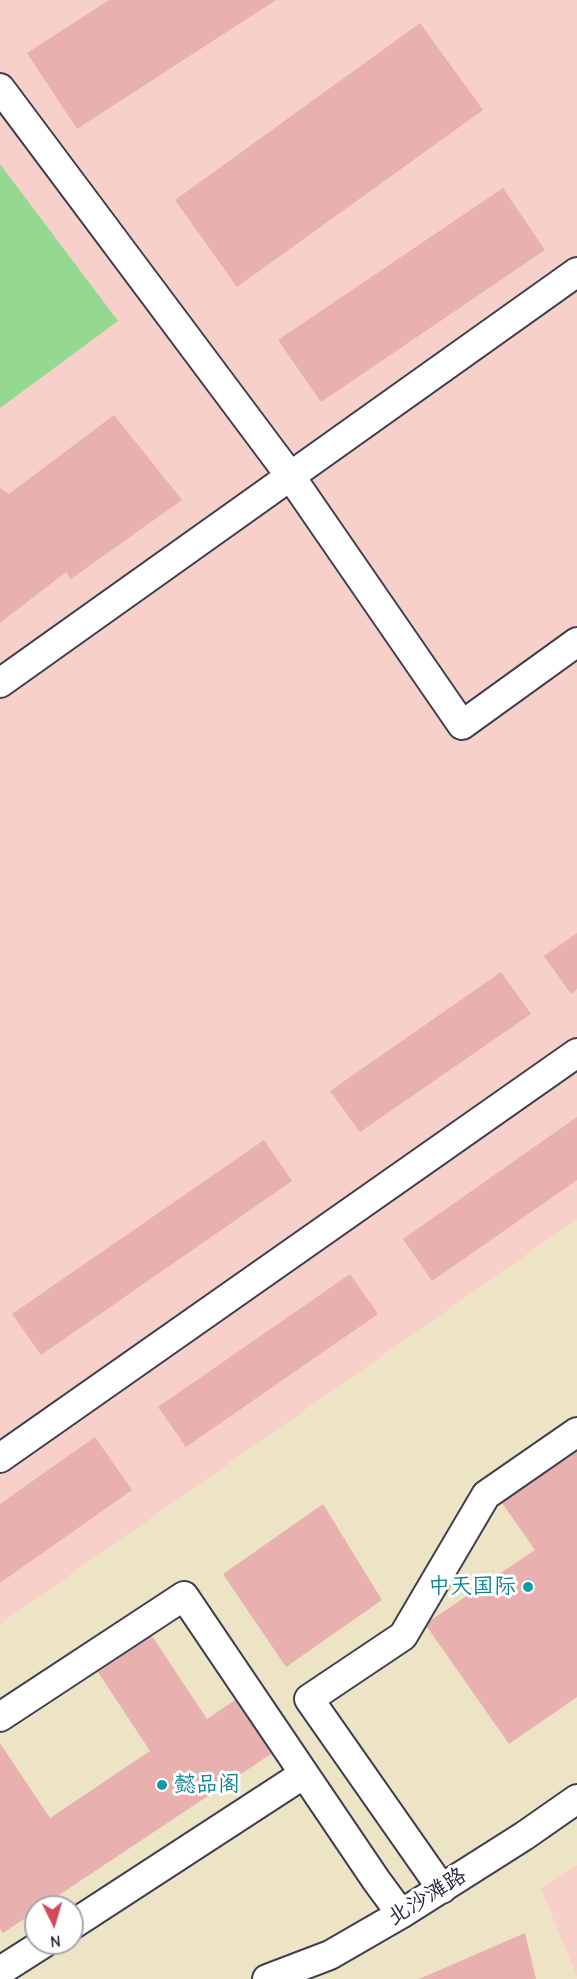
<!DOCTYPE html>
<meta charset="utf-8">
<style>
body{margin:0}
#map{position:relative;width:577px;height:1979px;overflow:hidden;background:#ede4c6;font-family:"Comic Neue",sans-serif}
canvas{display:block}
.north{position:absolute;left:24px;top:1895px;width:60px;height:60px;box-sizing:border-box;background:#fff;border:2px solid #a7a7b1;border-radius:50%;rotate:175deg;font-size:16px;font-weight:700;line-height:24px;text-align:center;color:#22223b}
.north::after{content:'';display:block;margin:auto;width:21px;height:27px;background:#d1495b;clip-path:polygon(50% 0,100% 100%,50% 72%,0 100%)}
</style>
<div id="map">
<canvas width="577" height="1979"></canvas>
<div class="north">N</div>
</div>
<script>
const ctx = document.querySelector('canvas').getContext('2d');
ctx.lineJoin = 'round';
function fill(path, color) { ctx.fillStyle = color; ctx.fill(path, 'evenodd'); }
const shape = rows => new Path2D(rows.map(r => 'M' + r).join(''));
function strokePath(path, color, width, dash) { ctx.strokeStyle = color; ctx.lineWidth = width; ctx.lineCap = dash ? 'butt' : 'round'; ctx.setLineDash(dash || []); ctx.stroke(path); }
function write(font, color, halo, rows, align = 'center') {
  ctx.font = font + ' "Comic Neue","LXGW WenKai TC",sans-serif'; ctx.lineWidth = 6; ctx.setLineDash([]); ctx.textBaseline = 'middle'; ctx.strokeStyle = halo; ctx.fillStyle = color; for (const [text, x, y, turn = 0] of rows) {
    ctx.save(); ctx.translate(x, y); ctx.rotate((+turn || 0) * Math.PI / 180); ctx.textAlign = isNaN(turn) ? turn : align; if (halo) ctx.strokeText(text, 0, 0); ctx.fillText(text, 0, 0); ctx.restore();
  }
}
const built = shape([
 [0,0,577,0,577,1219,0,1624],
 [577,1865,577,1977,541,1888]
]);
const green = shape([
 [0,164,118,321,0,408]
]);
const building = shape([
 [109,0,276,0,77,129,27,53],
 [420,23,483,110,237,287,175,200],
 [503,188,545,250,321,402,278,340],
 [114,415,182,500,71,579,66,572,0,623,0,488,9,494],
 [577,933,577,989,571,994,544,956],
 [501,972,531,1014,360,1132,330,1091],
 [577,1117,577,1180,432,1281,403,1239],
 [264,1140,292,1181,41,1355,12,1314],
 [350,1274,378,1314,186,1447,158,1407],
 [577,1435,577,1697,509,1744,425,1624,535,1550,495,1493],
 [95,1437,132,1490,0,1583,0,1504],
 [323,1504,382,1600,286,1667,223,1574],
 [150,1633,207,1719,238,1698,274,1752,41,1907,36,1907,36,1911,3,1933,0,1929,0,1743,50,1818,150,1751,96,1669],
 [525,1933,536,1979,419,1979]
]);
const minor = shape([
 [0,88,291,477,462,725,577,642],
 [0,683,577,272],
 [0,1458,577,1053],
 [0,1717,184,1596,376,1880,401,1914],
 [442,1889,309,1699,403,1636,486,1495,577,1432],
 [72,1925,304,1774],
 [0,1971,44,1943],
 [267,1979,330,1955,401,1914,524,1836,577,1799]
]);
const markers = [
 [528,1587,6,"#0f9aa8"],
 [162,1785,6,"#0f9aa8"]
];
const cultureNames = [
 ["中天国际",516,1587],
 ["懿品阁",174,1785,"left"]
];
const streetNames = [
 ["北沙滩路",427,1897,-32]
];
fill(built, '#f7d0c9');
fill(green, '#95d991');
fill(building, '#e8b1b0');
strokePath(minor, '#403f50', 32);
strokePath(minor, '#fff', 28);
for (const [x, y, r, color] of markers) { const dot = new Path2D(); dot.arc(x, y, r, 0, 2 * Math.PI); ctx.fillStyle = color; ctx.fill(dot); strokePath(dot, '#fff', 2); }
write('22px', '#0d838f', '#fff', cultureNames, 'right');
write('22px', '#22223b', '#fff', streetNames);
</script>
